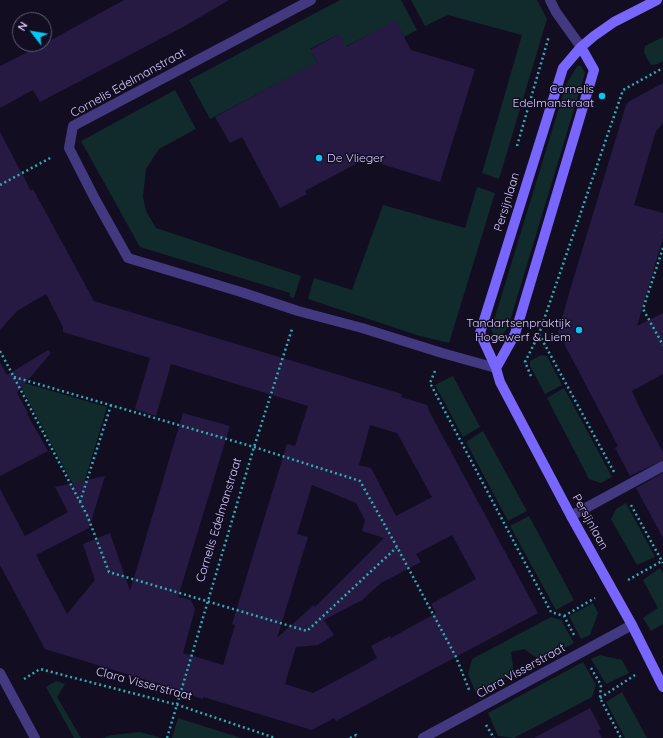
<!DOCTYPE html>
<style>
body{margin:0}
#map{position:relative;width:663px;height:738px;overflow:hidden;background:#130d22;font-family:Quicksand,sans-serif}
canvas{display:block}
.north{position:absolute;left:12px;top:12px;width:40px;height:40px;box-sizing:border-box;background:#130d22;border:1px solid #625a7a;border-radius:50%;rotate:301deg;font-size:11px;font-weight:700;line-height:16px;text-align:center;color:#d8ceff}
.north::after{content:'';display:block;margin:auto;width:14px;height:18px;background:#01c8f8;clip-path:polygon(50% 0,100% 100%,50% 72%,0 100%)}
</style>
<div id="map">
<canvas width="663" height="738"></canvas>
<div class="north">N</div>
</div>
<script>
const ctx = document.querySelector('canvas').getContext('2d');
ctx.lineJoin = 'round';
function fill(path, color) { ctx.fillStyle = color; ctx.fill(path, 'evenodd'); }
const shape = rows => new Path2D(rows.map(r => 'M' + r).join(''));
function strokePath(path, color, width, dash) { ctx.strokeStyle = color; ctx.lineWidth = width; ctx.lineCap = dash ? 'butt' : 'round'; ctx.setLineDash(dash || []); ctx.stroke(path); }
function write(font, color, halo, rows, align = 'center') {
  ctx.font = font + ' Quicksand,sans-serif'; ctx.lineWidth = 3; ctx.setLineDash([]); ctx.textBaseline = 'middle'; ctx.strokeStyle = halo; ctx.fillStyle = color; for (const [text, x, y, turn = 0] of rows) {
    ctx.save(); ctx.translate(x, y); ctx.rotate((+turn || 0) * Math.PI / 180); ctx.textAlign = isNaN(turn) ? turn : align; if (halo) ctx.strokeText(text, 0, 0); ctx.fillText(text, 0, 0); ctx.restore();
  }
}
const green = shape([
 [340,0,401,0,417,30,404,37,395,21,345,47,337,35,310,49,317,63,210,119,189,80],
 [411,0,537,0,547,19,499,179,482,173,522,35,448,15,425,26],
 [663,37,663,61,657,64,651,65,644,53,645,46],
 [577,66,581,66,585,73,509,324,504,333,496,338,491,330,566,85],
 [175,90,196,129,159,149,146,169,143,197,146,211,156,228,301,276,294,298,290,297,290,293,140,247,81,141],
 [477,187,495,193,449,343,420,336,308,299,314,278,352,290,383,205,465,228],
 [541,355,547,356,562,385,545,394,530,366,530,361],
 [453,376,480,427,463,437,435,385],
 [21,382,107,407,83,486,76,490,20,385],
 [564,388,612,477,601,483,589,479,547,398],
 [483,431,527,511,508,521,466,442],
 [626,503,655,557,637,565,611,519,616,509],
 [529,516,574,600,556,610,510,526],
 [660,568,663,573,663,624,651,631,643,618,658,608,643,580],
 [593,603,598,613,590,635,581,639,569,616],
 [551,617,561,620,574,643,541,661,524,649,511,652,514,673,476,693,468,674,472,659],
 [600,655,622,660,629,673,606,684,591,659],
 [583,662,596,685,592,697,514,738,498,736,488,713],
 [56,681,65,684,57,697,81,738,74,738,46,687],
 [622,692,647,738,625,738,606,702],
 [178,718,241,738,172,738],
 [140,732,162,738,103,738,112,735]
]);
const building = shape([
 [124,0,229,0,183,27,40,102,33,90,0,108,0,66,44,44],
 [395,20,411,50,475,69,440,182,365,159,305,191,307,194,280,208,242,137,230,143,215,117,317,62,310,50,339,34,346,47],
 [663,83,663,123,656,131,634,205,663,213,663,238,637,326,663,313,663,374,632,391,640,409,663,452,663,460,630,476,615,448,618,446,558,332,570,290,626,105,628,102],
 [0,132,31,191,33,189,94,301,402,394,401,397,427,405,429,411,538,613,336,721,334,718,312,730,203,697,203,699,159,686,159,684,45,649,0,565,0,489,25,536,68,512,55,487,105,476,89,528,36,555,67,614,95,580,83,544,110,533,130,591,183,413,230,426,178,597,191,600,195,609,183,653,223,665,235,625,232,624,287,444,295,446,308,406,171,364,156,416,135,409,150,358,63,332,63,327,46,294,17,311,0,330],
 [370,425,397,433,432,497,396,516,371,468,359,465],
 [312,485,356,503,365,520,362,531,384,538,315,607,314,605,277,638,308,537,297,534],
 [452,535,476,579,431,604,436,613,391,638,390,636,371,646,377,658,358,669,313,693,285,684,296,647,318,645,334,635,324,620,362,600,381,583,421,562,416,554],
 [48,350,51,353,17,393,28,413,27,414,48,451,0,476,0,362,7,375],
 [663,473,663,538,636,488],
 [590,708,601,729,598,731,602,738,534,738]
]);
const path = shape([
 [517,146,549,36],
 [0,185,52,157],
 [663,248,643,309,663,345],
 [539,334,614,472],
 [0,351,87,515,109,572,307,631,397,547],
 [435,371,430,383,551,612,564,616,574,635],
 [531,376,525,362,539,334,623,90,663,68],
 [14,377,254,447,360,481,397,547,456,657,470,692],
 [80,502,111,405],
 [631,505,663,563],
 [628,580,662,561],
 [564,616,595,598],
 [591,668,601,685,600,698,621,738],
 [24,679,40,669,178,705,275,738],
 [600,698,635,675],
 [486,725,494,738],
 [167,738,254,447,292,329],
 [350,738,356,735,357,738]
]);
const street = shape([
 [311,0,73,126,69,148,95,199,128,258,241,292,298,311,362,328,442,353,496,368],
 [550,0,556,12,581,47],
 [571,516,663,466],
 [0,673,35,738],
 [423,738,632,625]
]);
const secondary = shape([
 [657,0,614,22,594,36,581,47,563,68,480,333,496,368,500,382,571,516,632,625,663,687],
 [496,368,515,334,594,70,581,47]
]);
const markers = [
 [602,96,4,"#01c8f8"],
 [319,158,4,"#01c8f8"],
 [579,330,4,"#01c8f8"]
];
const streetNames = [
 ["Cornelis Edelmanstraat",128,83,-29],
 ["Persijnlaan",507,202,-73],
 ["Cornelis Edelmanstraat",219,520,-73],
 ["Persijnlaan",590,522,61],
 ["Clara Visserstraat",521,671,-29],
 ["Clara Visserstraat",144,684,15]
];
const poiNames = [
 ["Cornelis",594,89],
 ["Edelmanstraat",594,103],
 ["De Vlieger",327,158,"left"],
 ["Tandartsenpraktijk",571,323],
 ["Hogewerf & Liem",571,337]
];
fill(green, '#112a2c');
fill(building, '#261a43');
strokePath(path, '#2eaeb3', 2.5, [2, 3]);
strokePath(street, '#423981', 10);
strokePath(secondary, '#7866fe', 10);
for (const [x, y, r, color] of markers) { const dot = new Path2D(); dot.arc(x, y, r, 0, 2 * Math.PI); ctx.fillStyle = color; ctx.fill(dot); strokePath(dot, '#130d22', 1.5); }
write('12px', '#d8ceff', '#130d22', streetNames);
write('12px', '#d8ceff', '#130d22', poiNames, 'right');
</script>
